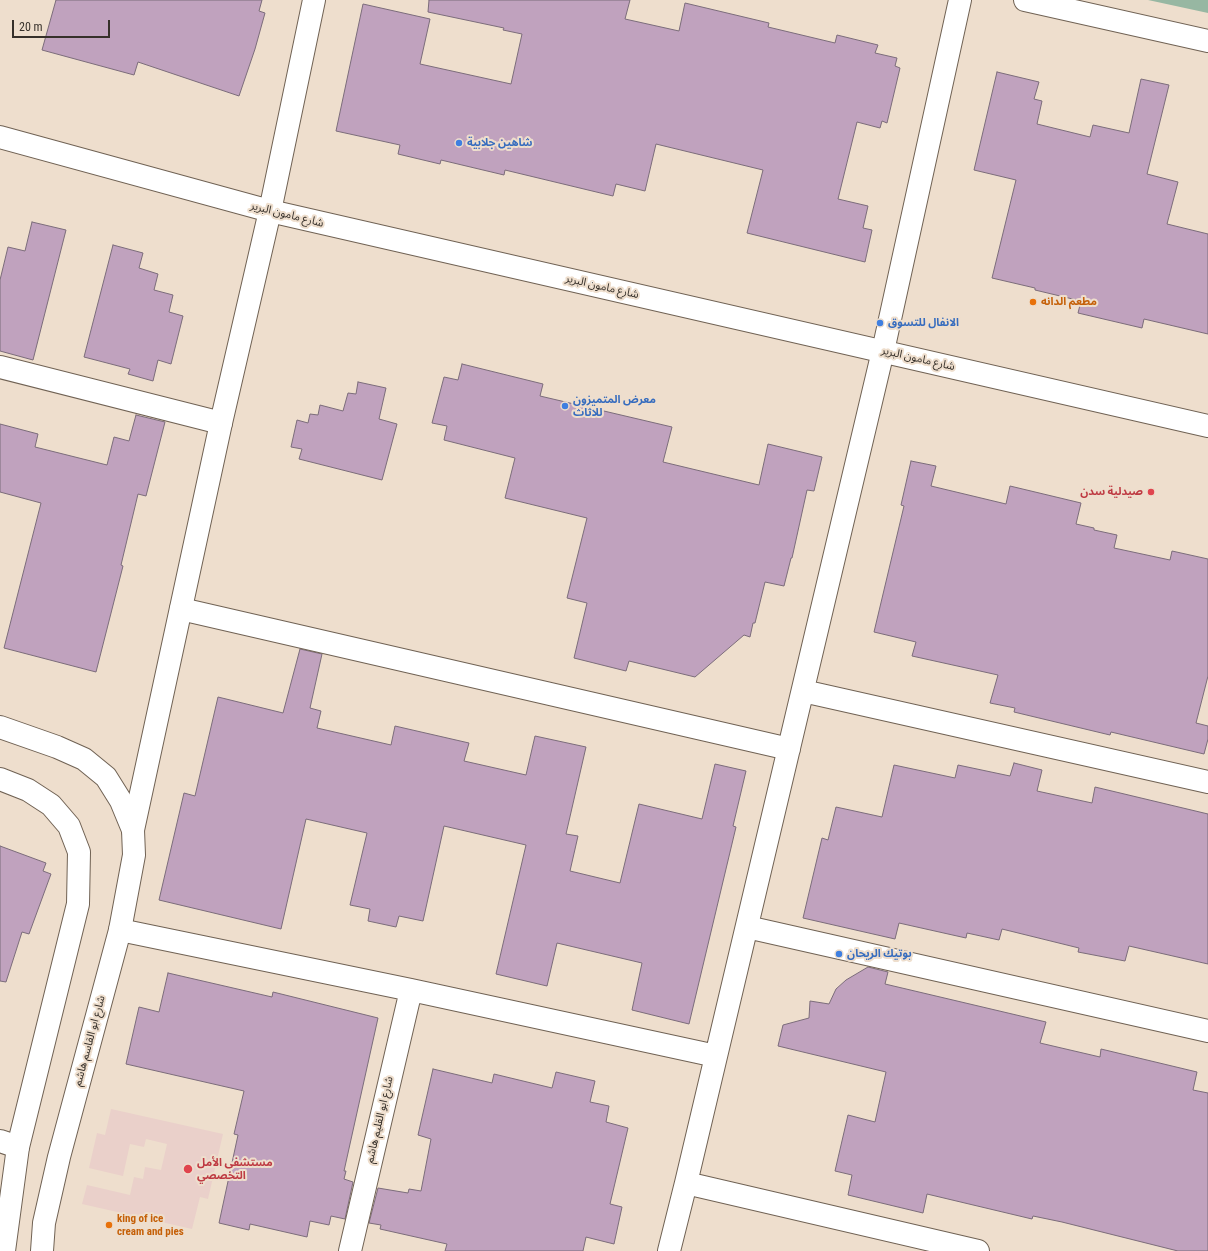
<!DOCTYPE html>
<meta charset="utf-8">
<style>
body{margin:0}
#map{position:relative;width:1208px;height:1251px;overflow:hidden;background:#eedecd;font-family:"Roboto Condensed",sans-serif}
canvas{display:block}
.scale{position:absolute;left:12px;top:20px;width:98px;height:18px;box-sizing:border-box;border:2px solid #36302a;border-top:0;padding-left:5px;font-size:12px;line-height:14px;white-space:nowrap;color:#36302a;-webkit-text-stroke:3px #eedecd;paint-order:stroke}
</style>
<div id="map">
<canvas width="1208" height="1251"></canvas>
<div class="scale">20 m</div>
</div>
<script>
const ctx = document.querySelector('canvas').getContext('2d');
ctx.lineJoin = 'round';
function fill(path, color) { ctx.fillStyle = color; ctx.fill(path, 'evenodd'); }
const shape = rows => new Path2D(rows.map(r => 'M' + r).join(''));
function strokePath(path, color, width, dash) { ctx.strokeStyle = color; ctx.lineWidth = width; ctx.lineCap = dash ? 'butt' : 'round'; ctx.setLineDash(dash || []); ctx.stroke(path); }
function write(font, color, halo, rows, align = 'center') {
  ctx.font = font + ' "Roboto Condensed","Noto Sans Arabic",sans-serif'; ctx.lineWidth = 4; ctx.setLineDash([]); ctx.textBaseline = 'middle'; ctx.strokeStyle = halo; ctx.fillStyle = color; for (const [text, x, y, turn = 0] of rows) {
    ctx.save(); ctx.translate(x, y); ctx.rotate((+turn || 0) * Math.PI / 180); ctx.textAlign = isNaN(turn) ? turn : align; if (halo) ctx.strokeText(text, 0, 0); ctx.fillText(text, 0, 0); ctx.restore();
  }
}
const medical = shape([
 [111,1109,223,1134,208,1199,200,1197,192,1229,82,1204,87,1185,130,1195,134,1177,143,1179,145,1167,161,1170,167,1144,146,1139,144,1147,130,1144,123,1176,89,1168,97,1133,105,1135]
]);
const green = shape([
 [1148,0,1208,0,1208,13]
]);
const building = shape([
 [56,0,262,0,259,11,265,13,255,49,239,96,138,62,134,75,42,50,56,0],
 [429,0,630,0,625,19,679,31,685,3,769,23,768,27,835,43,837,35,878,45,875,53,897,58,895,66,900,68,887,123,882,121,880,128,857,122,838,199,868,206,863,228,872,230,865,262,747,233,763,170,656,144,645,191,616,184,613,196,505,170,504,175,441,160,440,164,398,154,400,145,336,131,363,4,430,19,420,64,511,84,522,34,503,30,504,28,428,12,429,0],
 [997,72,1039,82,1034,99,1042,101,1037,124,1090,137,1093,125,1129,133,1141,79,1169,85,1147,174,1178,182,1167,224,1208,234,1208,334,1144,319,1142,328,1078,313,1081,301,1035,290,1035,288,992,278,1016,180,974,170,997,72],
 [32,222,66,230,33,360,0,351,0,280,8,247,25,251,32,222],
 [113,245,143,253,139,268,158,274,154,290,173,295,169,312,183,316,171,364,158,360,153,381,128,374,130,369,84,357,113,245],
 [462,364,543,384,540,396,672,427,663,462,759,485,768,444,822,457,814,491,807,490,792,558,791,558,784,586,765,582,755,623,753,623,750,637,744,635,695,677,629,661,626,671,574,658,587,603,567,598,587,518,505,498,515,458,444,440,447,426,432,423,444,377,458,380,462,364],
 [358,382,386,388,379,419,397,424,382,480,299,459,302,449,291,447,297,420,308,423,310,414,318,415,320,405,343,411,348,393,356,394,358,382],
 [136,415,165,422,146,496,138,494,121,565,123,566,96,672,4,648,41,503,0,492,0,424,38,434,35,447,107,465,114,437,129,441,136,415],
 [911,461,936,466,931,486,1006,504,1010,486,1081,503,1076,524,1094,528,1094,530,1117,535,1114,548,1170,560,1172,551,1208,559,1208,676,1196,723,1208,726,1208,739,1204,754,1111,732,1110,735,1014,712,1015,708,990,703,998,675,912,656,916,642,874,632,904,506,901,505,911,461],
 [300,649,322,654,310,708,321,711,317,728,391,745,395,726,469,743,464,761,526,775,535,736,586,747,566,834,578,836,570,871,620,883,639,804,702,819,715,764,746,771,733,826,736,827,689,1024,632,1010,642,963,557,943,547,986,496,974,526,845,444,826,423,921,399,916,396,927,368,921,370,909,350,905,367,833,306,819,281,929,159,900,184,793,195,796,218,697,283,713,300,649],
 [1014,763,1042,770,1037,791,1092,803,1095,787,1208,814,1208,964,1129,946,1125,961,1078,952,1079,948,1002,929,999,940,967,933,966,938,899,923,895,939,803,918,822,838,828,840,836,807,882,817,894,765,955,778,958,765,1010,776,1014,763],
 [0,846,46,863,43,871,51,874,29,934,22,932,6,982,0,981,0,846],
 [868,967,888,972,885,984,1046,1022,1040,1043,1100,1057,1101,1049,1197,1072,1193,1090,1208,1093,1208,1251,1178,1251,1062,1222,1033,1216,1032,1219,927,1194,923,1213,848,1195,852,1175,835,1171,848,1115,875,1122,886,1072,778,1046,783,1025,809,1018,810,1001,829,1004,836,989,846,980,868,967],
 [168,973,272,997,273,992,378,1018,344,1171,346,1171,344,1179,353,1182,345,1219,331,1216,329,1225,310,1221,307,1237,250,1224,249,1230,219,1223,238,1135,234,1134,244,1091,126,1064,139,1007,159,1012,168,973],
 [433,1069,492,1083,494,1074,552,1088,556,1072,595,1081,590,1102,609,1106,606,1122,628,1128,610,1204,622,1207,614,1244,586,1237,583,1251,445,1251,447,1244,380,1229,381,1225,369,1223,378,1188,408,1193,409,1189,421,1191,431,1139,418,1135,433,1069]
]);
const street = shape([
 [1025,0,1208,41],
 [0,367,221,423],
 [181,609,789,749],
 [803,691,1208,782],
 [747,927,1208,1031],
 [120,930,411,990,716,1056],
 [0,1141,18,1147],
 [686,1183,978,1251],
 [350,1251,411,990],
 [669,1251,686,1183,883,351,960,0]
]);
const secondary = shape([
 [0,137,270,211,1208,426],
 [133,830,221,423,270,211,314,0]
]);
const primary = shape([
 [0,727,57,747,84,759,106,777,121,801,133,830,134,855,120,930,59,1157,44,1223,42,1251],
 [0,779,28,790,51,805,69,826,79,852,78,904,18,1147,4,1251]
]);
const markers = [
 [459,143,4,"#3f7fe0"],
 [1033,302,4,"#e8710a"],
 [880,323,4,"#3f7fe0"],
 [565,406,4,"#3f7fe0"],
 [1151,492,4,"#e0444e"],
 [839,954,4,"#3f7fe0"],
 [188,1169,5,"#e0444e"],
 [109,1225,4,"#e8710a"]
];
const shopNames = [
 ["شاهين جلابية",467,143],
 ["الانفال للتسوق",888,323],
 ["معرض المتميزون",573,400],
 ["للاثاث",573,413],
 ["بوتيك الريحان",847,954]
];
const streetNames = [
 ["شارع مامون البرير",287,215,14],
 ["شارع مامون البرير",602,287,13],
 ["شارع مامون البرير",918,359,13],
 ["شارع ابو القاسم هاشم",90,1041,-75],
 ["شارع ابو القليم هاشم",380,1120,-77]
];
const foodNames = [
 ["مطعم الدانه",1041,302],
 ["king of ice",117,1219],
 ["cream and pies",117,1232]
];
const healthNames = [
 ["صيدلية سدن",1143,492],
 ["مستشفى الأمل",197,1163,"left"],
 ["التخصصي",197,1176,"left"]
];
fill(medical, '#ead0ca');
fill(green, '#97b7a2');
fill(building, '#c0a2be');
strokePath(building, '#7b6c7a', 1);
strokePath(street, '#706254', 24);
strokePath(secondary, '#706254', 24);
strokePath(primary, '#706254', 24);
strokePath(street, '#fff', 22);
strokePath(secondary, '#fff', 22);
strokePath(primary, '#fff', 22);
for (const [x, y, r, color] of markers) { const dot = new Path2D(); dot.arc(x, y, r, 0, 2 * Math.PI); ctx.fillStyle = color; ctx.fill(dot); strokePath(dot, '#eedecd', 1.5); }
write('bold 11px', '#366cbe', '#eedecd', shopNames, 'left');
write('11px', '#36302a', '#eedecd', streetNames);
write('bold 11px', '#c56008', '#eedecd', foodNames, 'left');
write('bold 11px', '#be3a42', '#eedecd', healthNames, 'right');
</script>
